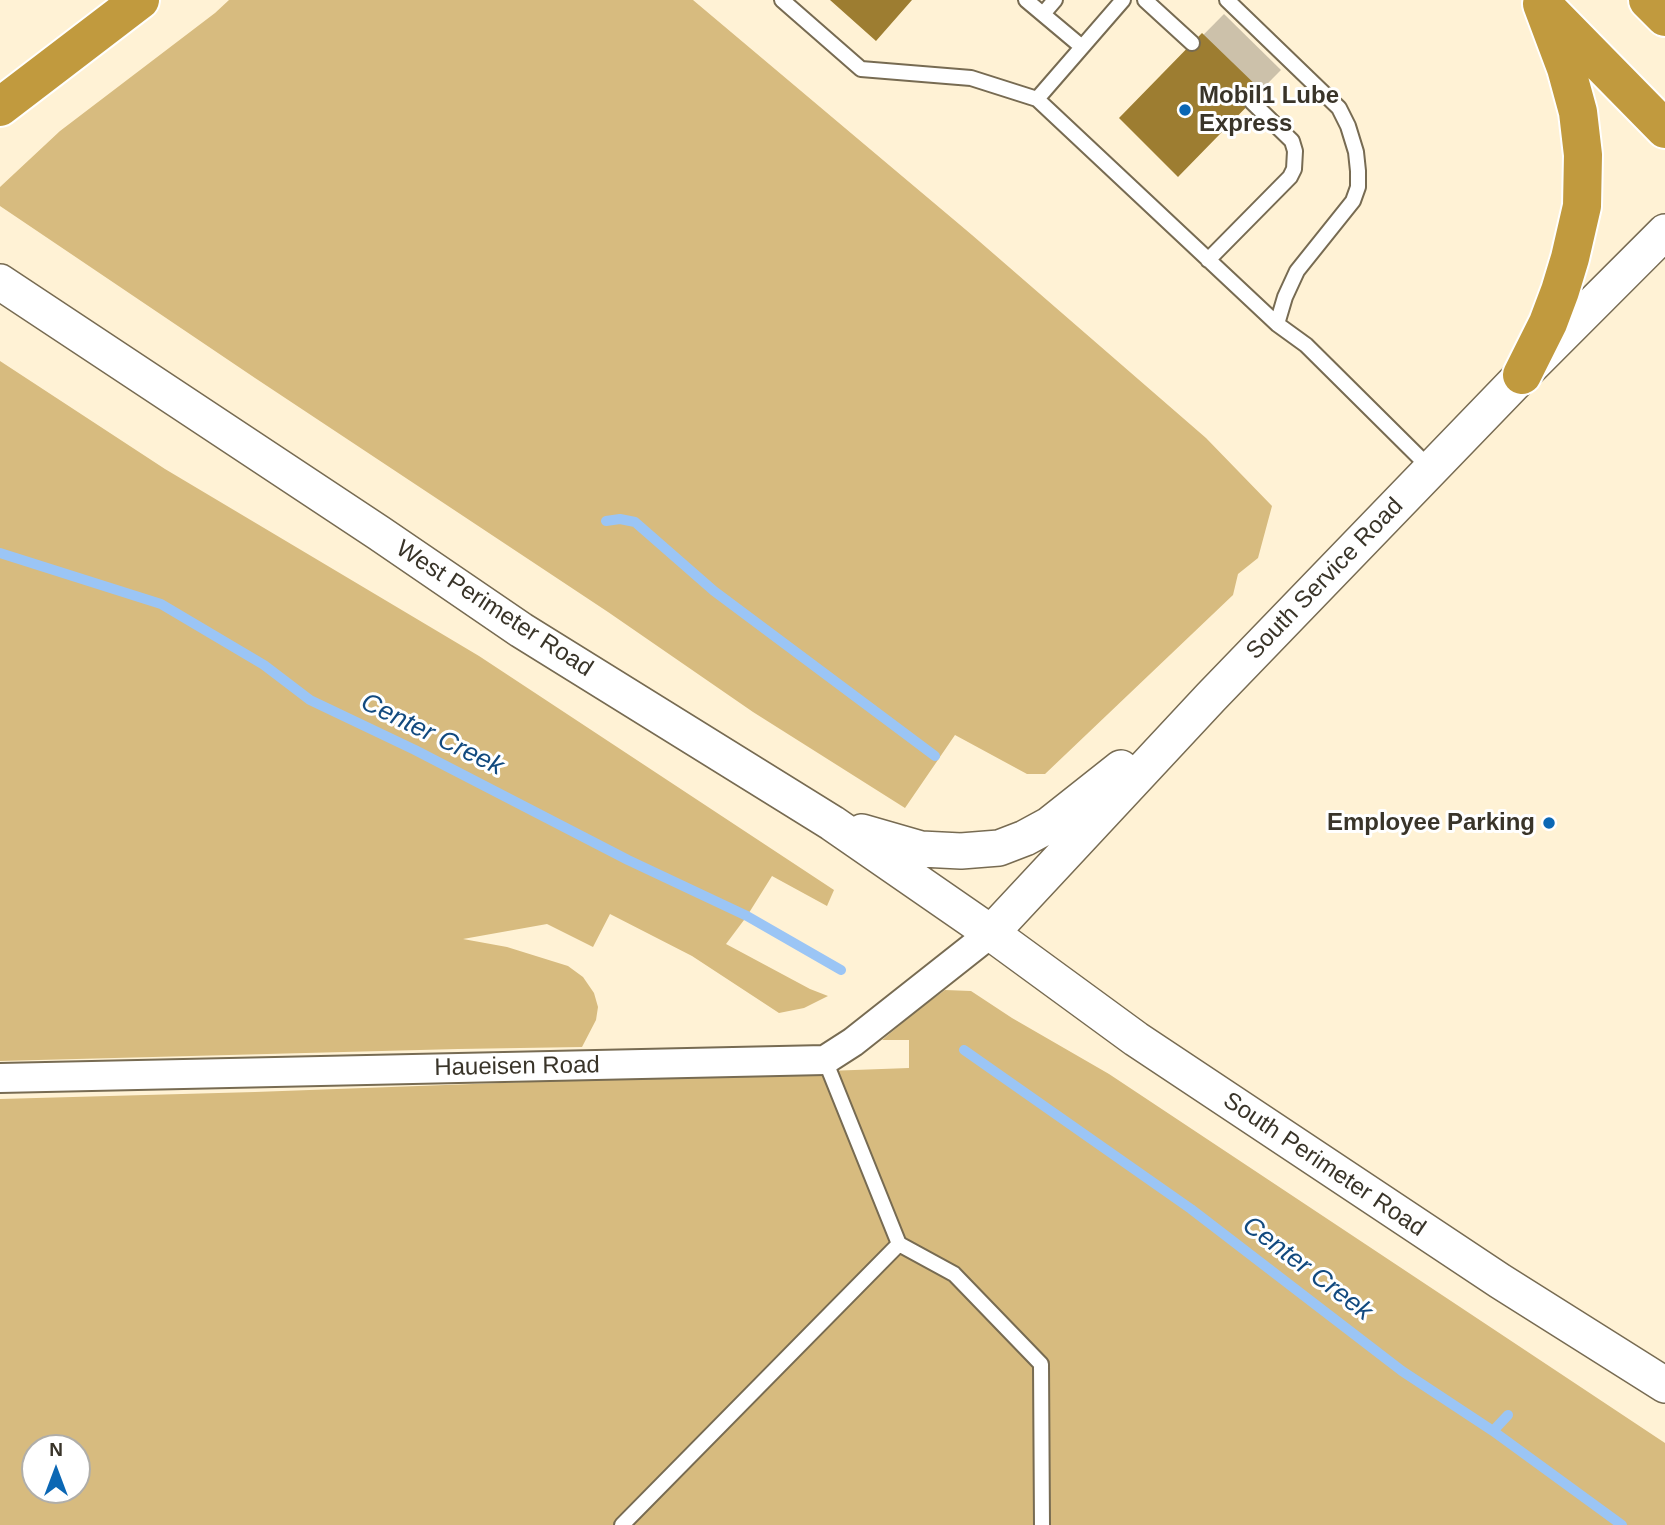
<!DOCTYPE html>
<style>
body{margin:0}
#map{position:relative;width:1665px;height:1525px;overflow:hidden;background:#fff2d5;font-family:Arial,sans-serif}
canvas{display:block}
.north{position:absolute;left:21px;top:1434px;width:70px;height:70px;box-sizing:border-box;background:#fff;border:2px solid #b0aea9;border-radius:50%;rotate:0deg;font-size:19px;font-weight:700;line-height:28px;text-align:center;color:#393429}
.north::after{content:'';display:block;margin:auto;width:24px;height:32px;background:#0b67b4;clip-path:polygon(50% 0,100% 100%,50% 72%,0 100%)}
</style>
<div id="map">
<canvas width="1665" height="1525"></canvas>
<div class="north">N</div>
</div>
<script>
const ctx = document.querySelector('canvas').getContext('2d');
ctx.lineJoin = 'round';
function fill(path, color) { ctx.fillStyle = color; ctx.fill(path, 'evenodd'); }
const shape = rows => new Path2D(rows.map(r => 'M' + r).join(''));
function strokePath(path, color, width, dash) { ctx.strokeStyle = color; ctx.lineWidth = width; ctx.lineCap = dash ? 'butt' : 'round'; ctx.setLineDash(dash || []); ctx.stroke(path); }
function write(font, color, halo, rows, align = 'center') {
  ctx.font = font + ' Arial,sans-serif'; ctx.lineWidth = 6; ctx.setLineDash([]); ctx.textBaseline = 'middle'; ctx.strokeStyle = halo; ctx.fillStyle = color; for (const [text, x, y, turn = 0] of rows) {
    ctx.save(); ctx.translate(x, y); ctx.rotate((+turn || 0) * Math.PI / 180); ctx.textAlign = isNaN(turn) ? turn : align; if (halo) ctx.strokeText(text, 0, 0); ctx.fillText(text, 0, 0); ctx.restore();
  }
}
const green = shape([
 [229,0,693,0,972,235,1206,438,1272,506,1258,558,1238,574,1233,595,1045,774,1027,774,955,735,905,808,753,712,608,612,255,378,0,206,0,187,60,131,215,13],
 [0,361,165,469,479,656,834,890,827,906,772,876,747,916,726,944,810,989,828,996,804,1008,779,1013,692,956,610,914,593,947,547,924,463,939,507,947,568,966,583,977,594,993,598,1007,596,1020,582,1047,458,1049,0,1061],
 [945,990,971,991,1012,1018,1109,1074,1665,1443,1665,1525,0,1525,0,1099,255,1092,909,1068,909,1040,882,1040,920,1008],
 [35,1448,77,1448,77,1490,35,1490]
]);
const shadow = shape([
 [1224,14,1281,70,1178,174,1121,118]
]);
const stream = shape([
 [606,521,620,519,635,522,714,591,935,756],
 [0,553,161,604,264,665,310,700,415,750,628,860,747,916,841,970],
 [964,1050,1191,1209,1402,1371,1493,1431,1622,1525],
 [1493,1431,1508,1415]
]);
const building = shape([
 [830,0,912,0,876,41],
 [1202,33,1262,91,1178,177,1119,118]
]);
const service = shape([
 [782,0,861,69,971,78,1037,99],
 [1026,0,1082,47],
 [1123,0,1037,99,1277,324,1306,345,1430,468],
 [1145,0,1192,43],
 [1227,0,1339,108,1348,126,1356,152,1358,171,1358,187,1353,201,1297,271,1285,297,1277,324],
 [1043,14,1055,0],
 [1208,260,1290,177,1294,169,1295,151,1292,141,1252,102],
 [899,1244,954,1274,1041,1364,1042,1525],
 [622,1525,899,1244,825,1060]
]);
const minor = shape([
 [0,1078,825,1060,853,1042,991,933]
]);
const tertiary = shape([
 [0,282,379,533,521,630,832,823,991,933,1136,1039,1500,1281,1665,1385],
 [862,832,921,849,961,851,999,848,1025,838,1049,825,1121,768],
 [991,933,1211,697,1522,375,1665,232]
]);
const motorway = shape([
 [1648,0,1665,17],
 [1551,13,1665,129],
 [0,107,140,0],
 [1522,375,1548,323,1560,291,1570,258,1582,206,1583,155,1578,112,1566,68,1542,4]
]);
const markers = [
 [1185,110,7,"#0b67b4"],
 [1549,823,7,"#0b67b4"]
];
const poiNames = [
 ["Mobil1 Lube",1199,96],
 ["Express",1199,124],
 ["Employee Parking",1535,823,"right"]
];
const streetNames = [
 ["South Service Road",1325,579,-46],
 ["West Perimeter Road",494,609,33],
 ["Haueisen Road",517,1067,-1],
 ["South Perimeter Road",1324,1165,34]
];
const waterNames = [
 ["Center Creek",432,735,26],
 ["Center Creek",1307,1269,37]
];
fill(green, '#d7bb7f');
fill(shadow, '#0003');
strokePath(stream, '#9bc5f5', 10);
fill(building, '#9d7d31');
strokePath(service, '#776b52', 18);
strokePath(minor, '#776b52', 32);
strokePath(tertiary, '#776b52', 38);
strokePath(motorway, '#fff', 42);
strokePath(service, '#fff', 14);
strokePath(minor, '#fff', 28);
strokePath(tertiary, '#fff', 35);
strokePath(motorway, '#c19a3e', 38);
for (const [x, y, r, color] of markers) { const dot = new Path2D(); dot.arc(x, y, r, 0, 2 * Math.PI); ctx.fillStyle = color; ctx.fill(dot); strokePath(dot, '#fff', 2.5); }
write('bold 24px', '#393429', '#fff', poiNames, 'left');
write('24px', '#393429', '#fff', streetNames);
write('italic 26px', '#124a7f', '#fff', waterNames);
</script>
